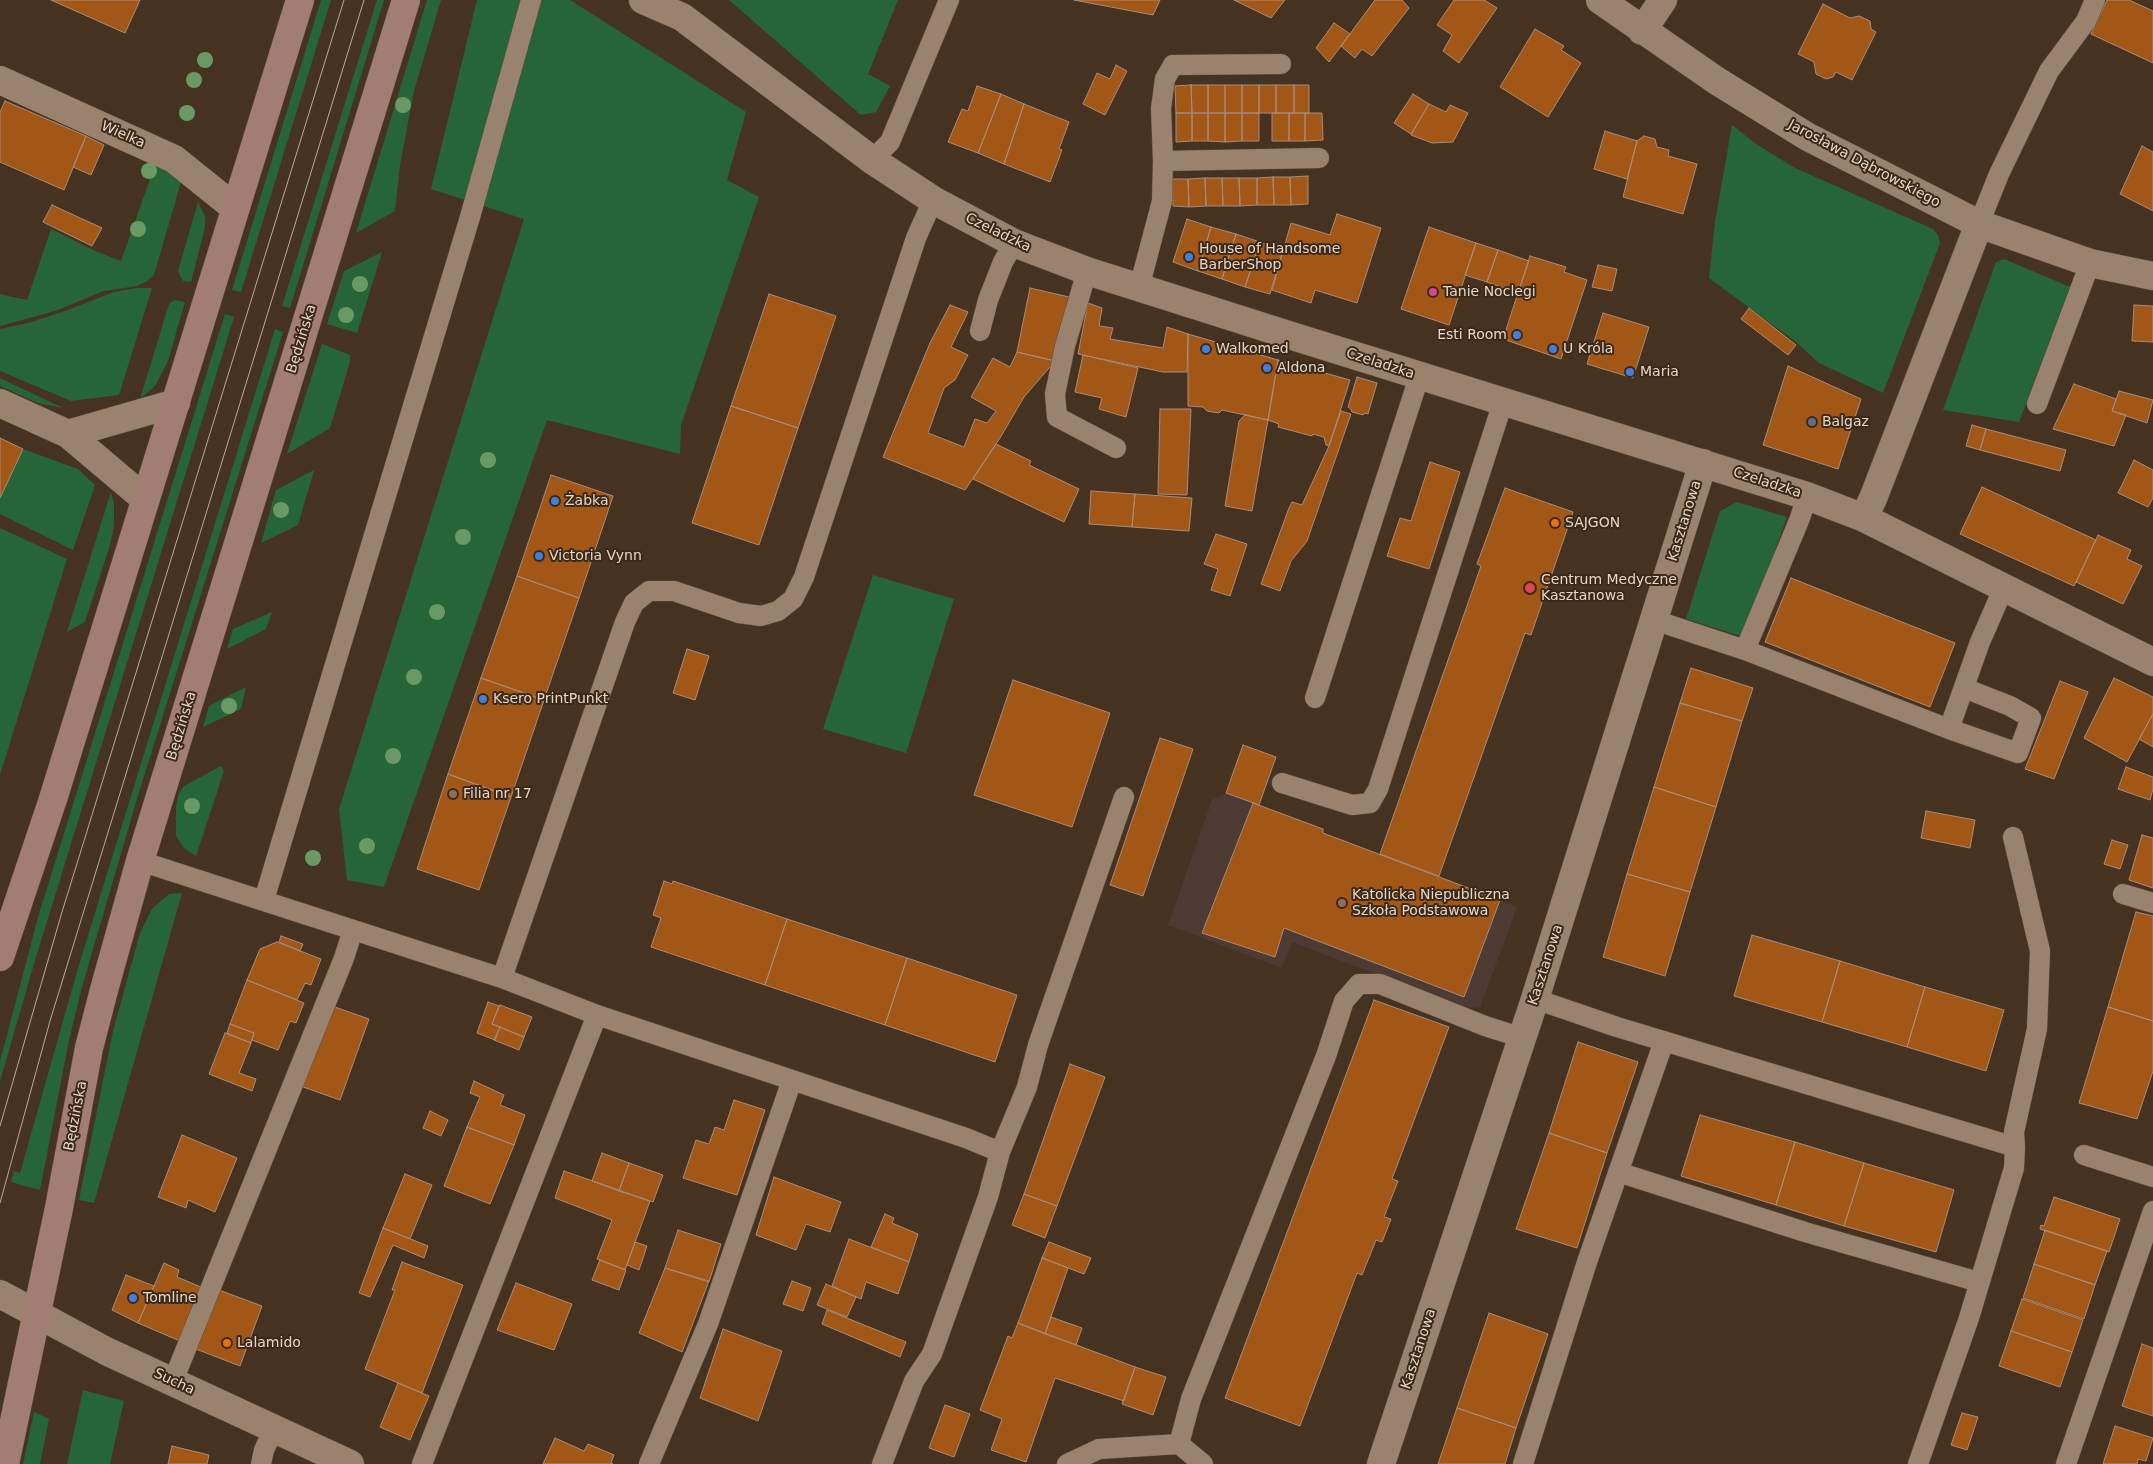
<!DOCTYPE html>
<meta charset="utf-8">
<style>
body{margin:0}
canvas{display:block;background:#463220}
</style>
<canvas width="2153" height="1464"></canvas>
<script>
const ctx = document.querySelector('canvas').getContext('2d');
ctx.lineJoin = 'round';
function fill(path, color) { ctx.fillStyle = color; ctx.fill(path, 'evenodd'); }
const shape = rows => new Path2D(rows.map(r => 'M' + r).join(''));
function strokePath(path, color, width, dash) { ctx.strokeStyle = color; ctx.lineWidth = width; ctx.lineCap = dash ? 'butt' : 'round'; ctx.setLineDash(dash || []); ctx.stroke(path); }
function write(font, color, halo, rows, align = 'center') {
  ctx.font = font + ' "DejaVu Sans",sans-serif'; ctx.lineWidth = 4; ctx.setLineDash([]); ctx.textBaseline = 'middle'; ctx.strokeStyle = halo; ctx.fillStyle = color; for (const [text, x, y, turn = 0] of rows) {
    ctx.save(); ctx.translate(x, y); ctx.rotate((+turn || 0) * Math.PI / 180); ctx.textAlign = isNaN(turn) ? turn : align; if (halo) ctx.strokeText(text, 0, 0); ctx.fillText(text, 0, 0); ctx.restore();
  }
}
const education = shape([
 [1226,793,1323,829,1323,833,1517,907,1480,1008,1460,1006,1292,942,1282,968,1168,925,1212,800]
]);
const green = shape([
 [321,0,331,0,241,292,232,290],
 [377,0,384,0,290,308,282,306],
 [427,0,441,0,414,91,400,165,395,211,356,233],
 [477,0,570,0,746,112,727,180,759,197,681,425,680,454,547,420,384,887,347,880,339,809,524,219,431,189],
 [729,0,898,0,868,74,890,86,876,112,861,115],
 [1732,125,1756,144,1795,168,1933,229,1938,235,1940,243,1883,393,1819,363,1796,342,1709,278,1715,222],
 [155,165,170,172,181,182,154,275,147,281,137,286,104,291,55,311,0,326,0,294,27,300,51,229,95,251,121,261],
 [198,202,205,216,205,227,191,282,183,281,178,271],
 [382,252,357,333,327,324,344,271],
 [2004,259,2070,287,2019,422,1943,410,1996,262],
 [136,288,152,288,119,395,71,401,0,371,0,329,28,323,65,311,114,292],
 [174,300,185,302,168,361,155,386,140,399,169,304],
 [225,314,234,317,36,957,0,1081,0,1061,39,914],
 [275,329,283,332,136,802,82,987,69,1040,40,1190,11,1182,14,1171,20,1173,78,968],
 [322,344,350,355,350,362,330,428,287,454],
 [0,378,2,379,63,408,38,403,0,386],
 [23,449,78,469,95,485,73,550,0,514,0,497],
 [314,470,298,525,261,543,276,490],
 [111,492,114,503,114,526,110,545,85,622,67,632],
 [1737,502,1787,517,1744,637,1686,619,1720,511],
 [0,528,67,559,0,775],
 [873,575,954,599,906,753,823,729],
 [272,612,266,629,227,649,233,629],
 [246,687,241,709,203,727,209,706],
 [221,766,224,771,196,856,184,848,176,836,176,805,179,793,184,786],
 [182,893,94,1203,79,1200,113,1031,140,933,152,909,169,894],
 [83,1390,124,1401,110,1464,67,1464],
 [34,1412,49,1419,40,1464,23,1464]
]);
const building = shape([
 [51,0,140,0,125,33,51,0],
 [1074,0,1160,0,1153,15,1074,0],
 [1234,0,1285,0,1271,18,1234,0],
 [1375,0,1402,0,1409,8,1372,56,1362,49,1355,58,1341,46,1375,0],
 [1454,0,1484,0,1497,8,1459,63,1443,51,1452,35,1437,25,1454,0],
 [2107,0,2129,0,2153,11,2153,63,2091,34,2107,0],
 [1823,4,1850,18,1859,16,1870,21,1871,29,1876,32,1852,80,1836,72,1833,77,1826,79,1816,74,1814,62,1798,54,1823,4],
 [1334,23,1350,34,1329,62,1316,48,1334,23],
 [1535,29,1564,46,1561,50,1581,63,1548,117,1500,87,1535,29],
 [1116,65,1127,71,1105,115,1083,104,1097,73,1110,79,1116,65],
 [1191,85,1192,113,1176,113,1175,86,1191,85],
 [1191,85,1208,85,1208,113,1192,113,1191,85],
 [1208,85,1225,85,1225,113,1208,113,1208,85],
 [1225,85,1242,85,1242,113,1225,113,1225,85],
 [1242,85,1259,85,1259,113,1242,113,1242,85],
 [1259,85,1276,85,1276,113,1259,113,1259,85],
 [1276,85,1294,85,1294,113,1276,113,1276,85],
 [1294,85,1309,85,1309,113,1294,113,1294,85],
 [977,86,1001,94,978,153,948,142,962,109,968,111,977,86],
 [1001,94,1024,104,1004,164,978,153,1001,94],
 [1413,94,1429,104,1411,134,1394,123,1413,94],
 [5,101,86,136,64,190,0,162,0,112,5,101],
 [1024,104,1069,122,1059,149,1062,150,1050,182,1004,164,1024,104],
 [1429,104,1446,112,1450,105,1468,113,1453,142,1432,143,1411,135,1429,104],
 [1176,113,1192,113,1192,141,1176,142,1176,113],
 [1192,113,1208,113,1208,141,1192,141,1192,113],
 [1208,113,1225,113,1225,142,1208,141,1208,113],
 [1225,113,1242,113,1242,141,1225,142,1225,113],
 [1242,113,1259,113,1259,141,1242,141,1242,113],
 [1272,113,1289,113,1289,141,1272,141,1272,113],
 [1289,113,1305,113,1305,141,1289,141,1289,113],
 [1305,113,1322,113,1323,140,1305,141,1305,113],
 [1605,131,1637,141,1627,179,1594,169,1605,131],
 [86,136,104,145,91,175,73,167,86,136],
 [1644,136,1655,139,1657,147,1669,150,1668,156,1697,164,1683,214,1623,197,1637,141,1644,136],
 [2142,146,2153,152,2153,211,2120,194,2142,146],
 [1308,176,1308,204,1291,205,1290,177,1308,176],
 [1273,177,1274,205,1257,205,1257,178,1273,177],
 [1273,177,1290,177,1291,205,1274,205,1273,177],
 [1205,178,1206,206,1189,207,1188,179,1205,178],
 [1205,178,1222,178,1223,206,1206,206,1205,178],
 [1222,178,1239,178,1240,206,1223,206,1222,178],
 [1239,178,1257,178,1257,205,1240,206,1239,178],
 [1172,179,1188,179,1189,207,1173,206,1172,179],
 [52,205,102,228,92,246,43,222,52,205],
 [1337,214,1381,228,1357,303,1315,290,1311,303,1272,290,1291,223,1330,235,1337,214],
 [1187,219,1211,227,1198,271,1173,262,1187,219],
 [1211,227,1236,234,1222,279,1198,271,1211,227],
 [1429,227,1476,243,1449,325,1401,309,1429,227],
 [1236,234,1260,242,1245,287,1222,279,1236,234],
 [1260,242,1283,250,1270,294,1245,287,1260,242],
 [1476,243,1498,250,1487,282,1465,275,1476,243],
 [1498,250,1529,261,1518,293,1487,282,1498,250],
 [1530,256,1566,267,1564,272,1587,280,1561,359,1503,339,1530,256],
 [1598,265,1617,269,1612,291,1592,287,1598,265],
 [1030,288,1069,297,1055,361,1017,352,1030,288],
 [769,294,836,316,798,428,731,406,769,294],
 [1088,303,1102,308,1099,326,1113,328,1110,339,1163,348,1167,327,1188,334,1187,372,1163,372,1078,354,1088,303],
 [950,305,968,312,951,347,968,355,955,380,944,388,928,433,964,447,975,419,987,423,996,411,971,397,993,358,1010,367,1017,352,1055,361,1024,397,1000,438,965,490,883,457,930,343,950,305],
 [2134,305,2153,306,2153,342,2132,341,2134,305],
 [1749,308,1796,345,1788,355,1741,319,1749,308],
 [1603,313,1649,327,1633,378,1587,364,1603,313],
 [1188,334,1278,360,1268,420,1222,410,1219,413,1207,411,1203,407,1188,406,1188,334],
 [1083,355,1138,368,1126,417,1099,409,1102,398,1075,392,1083,355],
 [1278,360,1350,380,1329,446,1326,445,1324,437,1313,434,1312,436,1278,427,1279,424,1268,420,1278,360],
 [1788,366,1861,399,1838,469,1763,445,1788,366],
 [1357,377,1377,383,1368,414,1365,413,1363,415,1352,412,1351,409,1348,407,1357,377],
 [2074,384,2116,399,2112,411,2126,415,2114,446,2053,429,2074,384],
 [2119,391,2153,400,2147,423,2112,411,2119,391],
 [731,406,798,428,759,545,692,523,731,406],
 [1160,409,1191,409,1187,495,1158,494,1160,409],
 [1341,411,1351,414,1307,541,1291,561,1280,591,1261,584,1289,508,1292,502,1302,505,1329,446,1341,411],
 [1245,415,1268,420,1252,511,1225,506,1239,421,1245,415],
 [1972,425,1986,429,1980,450,1966,446,1972,425],
 [1986,429,2066,450,2060,471,1980,450,1986,429],
 [0,438,23,449,0,498,0,438],
 [996,444,1031,461,1029,465,1079,489,1064,522,973,479,996,444],
 [2134,460,2153,470,2153,498,2148,507,2118,493,2134,460],
 [1430,462,1460,472,1429,569,1387,556,1400,518,1411,521,1430,462],
 [551,475,613,496,579,598,517,576,551,475],
 [1982,487,2096,540,2074,586,1960,534,1982,487],
 [1505,488,1573,512,1531,635,1525,633,1439,876,1380,854,1481,566,1477,564,1505,488],
 [1091,491,1135,494,1132,527,1089,524,1091,491],
 [1135,494,1192,498,1189,531,1132,527,1135,494],
 [1216,534,1247,544,1230,596,1211,590,1218,569,1204,564,1216,534],
 [2098,535,2131,550,2127,559,2142,566,2123,604,2076,582,2098,535],
 [517,576,579,598,544,700,481,678,517,576],
 [1791,578,1955,643,1930,707,1765,642,1791,578],
 [687,649,709,656,695,700,673,693,687,649],
 [1691,668,1753,688,1742,721,1680,703,1691,668],
 [481,678,544,700,511,797,448,774,481,678],
 [2114,678,2153,697,2153,714,2127,762,2084,738,2114,678],
 [1013,680,1110,713,1072,827,974,795,1013,680],
 [2060,681,2088,692,2054,779,2025,769,2060,681],
 [1680,703,1742,721,1716,807,1654,787,1680,703],
 [2153,714,2153,747,2139,739,2153,714],
 [1160,738,1193,749,1143,896,1110,885,1160,738],
 [1243,745,1276,757,1259,805,1226,793,1243,745],
 [2126,767,2153,777,2153,789,2150,800,2118,789,2126,767],
 [448,774,511,797,479,890,417,869,448,774],
 [1654,787,1716,807,1690,892,1627,874,1654,787],
 [1253,803,1323,829,1323,833,1500,900,1464,997,1284,928,1275,957,1202,933,1253,803],
 [1926,811,1975,820,1970,848,1921,838,1926,811],
 [2142,835,2153,838,2153,888,2129,880,2142,835],
 [2112,840,2128,845,2120,869,2104,864,2112,840],
 [1627,874,1690,892,1665,976,1603,957,1627,874],
 [664,881,672,884,673,881,787,919,765,985,651,947,661,918,653,915,664,881],
 [2136,912,2153,916,2153,1021,2108,1007,2136,912],
 [787,919,907,958,885,1025,765,985,787,919],
 [1752,935,1840,961,1822,1022,1734,996,1752,935],
 [281,936,303,944,300,951,279,942,281,936],
 [277,942,321,959,311,985,305,983,297,1000,247,980,260,949,277,942],
 [907,958,1017,995,995,1062,885,1025,907,958],
 [1840,961,1925,987,1907,1047,1822,1022,1840,961],
 [247,980,304,1003,296,1023,290,1021,278,1050,252,1040,254,1033,230,1024,247,980],
 [1925,987,2004,1010,1986,1071,1907,1047,1925,987],
 [1374,1000,1449,1027,1392,1179,1398,1181,1384,1217,1391,1219,1382,1242,1376,1240,1362,1275,1357,1273,1300,1426,1225,1398,1374,1000],
 [488,1002,499,1006,492,1024,500,1027,495,1040,477,1033,488,1002],
 [500,1005,532,1017,524,1037,492,1024,500,1005],
 [332,1006,369,1019,340,1100,303,1087,332,1006],
 [2108,1007,2153,1021,2153,1071,2137,1119,2079,1103,2108,1007],
 [230,1024,254,1033,251,1043,227,1033,230,1024],
 [500,1027,524,1037,519,1050,494,1040,500,1027],
 [225,1033,251,1043,239,1073,256,1079,252,1091,209,1074,225,1033],
 [1578,1042,1638,1062,1607,1153,1549,1133,1578,1042],
 [1070,1064,1105,1077,1057,1206,1024,1194,1070,1064],
 [474,1081,504,1095,500,1105,525,1115,514,1145,467,1127,480,1097,470,1093,474,1081],
 [734,1100,765,1110,737,1195,683,1178,696,1140,709,1144,715,1127,724,1130,734,1100],
 [430,1111,448,1120,441,1136,423,1128,430,1111],
 [1700,1115,1795,1142,1776,1205,1681,1176,1700,1115],
 [467,1127,514,1145,490,1204,444,1186,467,1127],
 [1549,1133,1607,1153,1577,1248,1516,1229,1549,1133],
 [182,1135,237,1158,215,1212,188,1200,186,1208,158,1197,182,1135],
 [1795,1142,1864,1163,1844,1226,1776,1205,1795,1142],
 [602,1153,629,1163,619,1191,592,1181,602,1153],
 [629,1163,663,1175,653,1202,619,1191,629,1163],
 [1864,1163,1954,1190,1936,1252,1844,1226,1864,1163],
 [564,1171,650,1201,625,1270,597,1259,612,1220,555,1198,564,1171],
 [405,1174,432,1185,410,1239,383,1228,405,1174],
 [774,1177,841,1202,830,1232,806,1224,796,1250,756,1235,774,1177],
 [1024,1194,1057,1206,1045,1238,1012,1225,1024,1194],
 [2054,1197,2120,1219,2109,1252,2040,1229,2041,1225,2044,1226,2054,1197],
 [885,1214,894,1218,892,1223,918,1234,909,1262,871,1247,885,1214],
 [383,1228,428,1246,424,1258,393,1245,370,1297,359,1293,383,1228],
 [678,1230,721,1244,709,1282,665,1268,678,1230],
 [2045,1230,2107,1251,2095,1285,2034,1264,2045,1230],
 [849,1239,909,1262,898,1294,866,1282,861,1299,832,1286,849,1239],
 [635,1242,647,1246,639,1270,627,1265,635,1242],
 [1049,1242,1091,1258,1084,1274,1042,1258,1049,1242],
 [1042,1258,1068,1268,1045,1334,1018,1323,1042,1258],
 [600,1260,626,1270,619,1290,592,1280,600,1260],
 [402,1262,463,1285,422,1393,365,1369,395,1290,392,1290,402,1262],
 [164,1263,179,1270,177,1277,201,1287,180,1341,138,1323,164,1263],
 [2034,1264,2095,1285,2084,1319,2023,1298,2034,1264],
 [665,1268,709,1281,682,1352,639,1333,665,1268],
 [126,1275,154,1286,138,1323,112,1310,126,1275],
 [792,1281,811,1288,803,1311,783,1304,792,1281],
 [516,1283,572,1304,554,1350,497,1330,516,1283],
 [826,1284,856,1297,847,1317,817,1305,826,1284],
 [219,1290,262,1306,240,1366,196,1349,219,1290],
 [2022,1299,2083,1320,2072,1352,2011,1331,2022,1299],
 [827,1310,906,1342,900,1357,822,1324,827,1310],
 [1489,1313,1548,1334,1516,1428,1457,1408,1489,1313],
 [1051,1317,1082,1328,1076,1345,1045,1334,1051,1317],
 [1018,1323,1135,1367,1124,1401,1055,1378,1026,1462,991,1450,1002,1419,980,1410,1008,1336,1012,1338,1018,1323],
 [723,1329,782,1351,758,1421,700,1398,723,1329],
 [2011,1331,2072,1352,2060,1387,1999,1366,2011,1331],
 [2142,1344,2153,1348,2153,1416,2122,1406,2142,1344],
 [1135,1367,1166,1377,1153,1415,1122,1404,1135,1367],
 [398,1383,429,1396,410,1440,380,1427,398,1383],
 [945,1405,970,1414,954,1457,929,1448,945,1405],
 [1457,1408,1516,1428,1505,1464,1438,1464,1457,1408],
 [1962,1413,1978,1417,1967,1450,1951,1445,1962,1413],
 [2115,1426,2153,1438,2146,1461,2138,1459,2137,1464,2103,1464,2115,1426],
 [555,1438,584,1451,588,1444,614,1455,611,1463,613,1464,543,1464,555,1438],
 [172,1446,209,1455,207,1464,168,1464,172,1446]
]);
const lane = shape([
 [872,160,890,142,949,0],
 [1163,161,1319,158],
 [1979,224,1999,174,2049,71,2086,21,2095,0],
 [1087,271,1065,346,1055,394,1057,417,1116,448],
 [1139,288,1162,201,1163,161,1161,108,1165,79,1173,65,1281,64],
 [980,331,988,300,1003,262,1014,243],
 [2037,404,2090,263],
 [1807,496,1800,518,1745,650,1949,729],
 [1654,620,1745,650],
 [1964,688,2010,706,2031,718,2018,753,1949,729,1980,642,2004,587],
 [1315,698,1419,377],
 [1282,783,1352,805,1370,803,1378,789,1503,402],
 [2013,837,2040,951,2037,1029,2014,1132,2015,1147],
 [140,861,502,978,597,1015,966,1138,1000,1152,988,1197,932,1354,914,1381,882,1464],
 [2123,894,2153,903],
 [264,900,470,217,531,0],
 [502,978,625,622,634,603,649,591,674,591,739,613,761,616,778,611,793,599,804,577,916,238,933,200],
 [1535,999,1617,1027,2015,1147,2014,1168,1969,1318,1918,1464],
 [1000,1152,1027,1087,1038,1045,1124,797],
 [2084,1155,2153,1177],
 [1618,1172,1805,1232,1979,1282],
 [173,1381,344,958,353,930],
 [1179,1444,1191,1399,1326,1056,1344,1001,1359,984,1380,984,1485,1026,1523,1038],
 [261,1464,264,1450,274,1429],
 [422,1464,597,1015],
 [649,1464,708,1324,792,1080],
 [1067,1464,1099,1449,1179,1444,1203,1464],
 [1523,1464,1587,1262,1664,1041],
 [2066,1464,2153,1211]
]);
const street = shape([
 [643,0,682,17,872,160,933,200,1014,243,1087,271,1292,336,1807,496,1864,518,2153,662],
 [1600,0,1717,81,1808,137,1979,224,2090,263,2153,276],
 [1642,31,1663,0],
 [0,80,174,159,235,208],
 [0,403,68,434,145,499],
 [68,434,176,403],
 [1864,518,1874,496,1979,224],
 [0,1294,106,1351,350,1464],
 [1381,1464,1535,999,1703,463]
]);
const secondary = shape([
 [0,957,53,799,300,0],
 [5,1464,59,1208,89,1048,104,990,140,861,406,0]
]);
const tram = shape([
 [0,1126,62,912,344,0],
 [0,1203,50,1021,364,0]
]);
const trees = [
 [205,60],
 [194,80],
 [403,105],
 [187,113],
 [149,171],
 [138,229],
 [360,284],
 [346,315],
 [488,460],
 [281,510],
 [463,537],
 [437,612],
 [414,677],
 [229,706],
 [393,756],
 [192,806],
 [367,846],
 [313,858]
];
const markers = [
 [1189,257,5,"#3f7fe0"],
 [1433,292,5,"#d1479c"],
 [1517,335,5,"#3f7fe0"],
 [1206,349,5,"#3f7fe0"],
 [1553,349,5,"#3f7fe0"],
 [1267,368,5,"#3f7fe0"],
 [1630,372,5,"#3f7fe0"],
 [1812,422,5,"#5c6f8a"],
 [555,501,5,"#3f7fe0"],
 [1555,523,5,"#e8710a"],
 [539,556,5,"#3f7fe0"],
 [1530,588,6,"#e0444e"],
 [483,699,5,"#3f7fe0"],
 [453,794,5,"#8d6e63"],
 [1342,903,5,"#8d6e63"],
 [133,1298,5,"#3f7fe0"],
 [227,1343,5,"#e8710a"]
];
const streetNames = [
 ["Wielka",123,135,24],
 ["Jarosława Dąbrowskiego",1864,164,28],
 ["Czeladzka",998,233,26],
 ["Będzińska",302,339,-73],
 ["Czeladzka",1380,364,18],
 ["Czeladzka",1767,483,18],
 ["Kasztanowa",1685,521,-73],
 ["Będzińska",182,726,-73],
 ["Kasztanowa",1546,965,-72],
 ["Będzińska",76,1116,-79],
 ["Kasztanowa",1419,1349,-72],
 ["Sucha",174,1382,25]
];
const poiNames = [
 ["House of Handsome",1199,249],
 ["BarberShop",1199,265],
 ["Tanie Noclegi",1443,292],
 ["Esti Room",1507,335,"right"],
 ["Walkomed",1216,349],
 ["U Króla",1563,349],
 ["Aldona",1277,368],
 ["Maria",1640,372],
 ["Balgaz",1822,422],
 ["Żabka",565,501],
 ["SAJGON",1565,523],
 ["Victoria Vynn",549,556],
 ["Centrum Medyczne",1541,580],
 ["Kasztanowa",1541,596],
 ["Ksero PrintPunkt",493,699],
 ["Filia nr 17",463,794],
 ["Katolicka Niepubliczna",1352,895],
 ["Szkoła Podstawowa",1352,911],
 ["Tomline",143,1298],
 ["Lalamido",237,1343]
];
fill(education, '#4d3a32');
fill(green, '#266537');
fill(building, '#a25717');
strokePath(building, '#a78c7a', 1);
strokePath(lane, '#5f4f3f', 21);
strokePath(street, '#5f4f3f', 29);
strokePath(secondary, '#5f4f3f', 29);
strokePath(lane, '#9a836e', 20);
strokePath(street, '#9a836e', 28);
strokePath(secondary, '#a27d73', 28);
strokePath(tram, '#b8a99c', 1);
ctx.fillStyle = '#699a65';
for (const [x, y] of trees) { ctx.beginPath(); ctx.arc(x, y, 8, 0, 2 * Math.PI); ctx.fill(); }
for (const [x, y, r, color] of markers) { const dot = new Path2D(); dot.arc(x, y, r, 0, 2 * Math.PI); ctx.fillStyle = color; ctx.fill(dot); strokePath(dot, '#3c2816', 2); }
write('14px', '#e3d6cb', '#3c2816', streetNames);
write('14px', '#e3d6cb', '#3c2816', poiNames, 'left');
</script>
